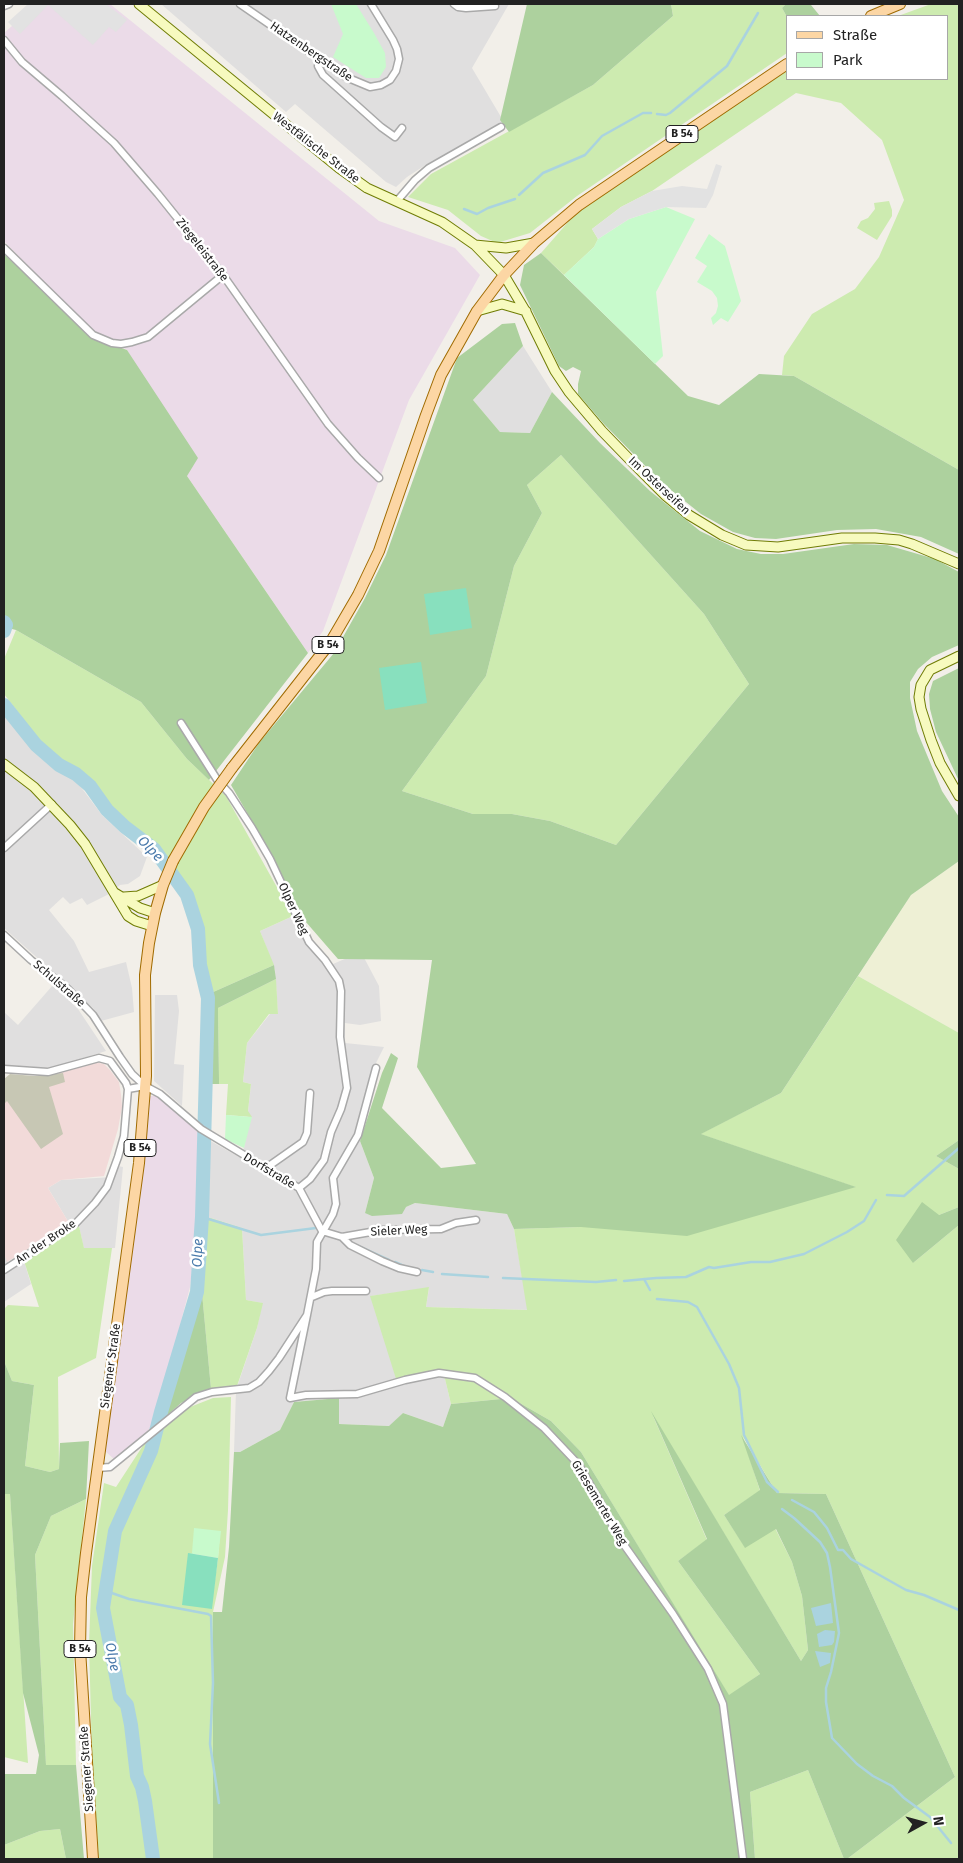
<!DOCTYPE html>
<meta charset="utf-8">
<style>
body{margin:0}
#map{position:relative;width:963px;height:1863px;overflow:hidden;background:#f2efe9;font-family:"Fira Sans",sans-serif}
canvas{display:block}
.frame{position:absolute;inset:0;border:5px solid #222;pointer-events:none}
.legend{position:absolute;left:786px;top:15px;width:162px;height:65px;box-sizing:border-box;background:#fff;border:1px solid #a7a7a7;margin:0;padding:6px 9px;list-style:none;font-size:15px;color:#222}
.legend li{display:flex;align-items:center;gap:10px;height:25px}
.legend b{width:25px;border:1px solid #a7a7a7}
.north{position:absolute;left:898px;top:1798px;width:50px;height:50px;-webkit-text-stroke:4px #fff;paint-order:stroke;rotate:83deg;font-size:14px;font-weight:700;line-height:20px;text-align:center;color:#222}
.north::after{content:'';display:block;margin:auto;width:18px;height:22px;background:#222;clip-path:polygon(50% 0,100% 100%,50% 72%,0 100%)}
</style>
<div id="map">
<canvas width="963" height="1863"></canvas>
<div class="frame"></div>
<ul class="legend">
<li><b style="height:6px;background:#fcd6a4"></b>Straße</li>
<li><b style="height:14px;background:#c8facc"></b>Park</li>
</ul>
<div class="north">N</div>
</div>
<script>
const ctx = document.querySelector('canvas').getContext('2d');
ctx.lineJoin = 'round';
function fill(path, color) { ctx.fillStyle = color; ctx.fill(path, 'evenodd'); }
const shape = rows => new Path2D(rows.map(r => 'M' + r).join(''));
function strokePath(path, color, width, dash) { ctx.strokeStyle = color; ctx.lineWidth = width; ctx.lineCap = dash ? 'butt' : 'round'; ctx.setLineDash(dash || []); ctx.stroke(path); }
function write(font, color, halo, rows, align = 'center') {
  ctx.font = font + ' "Fira Sans",sans-serif'; ctx.lineWidth = 5; ctx.setLineDash([]); ctx.textBaseline = 'middle'; ctx.strokeStyle = halo; ctx.fillStyle = color; for (const [text, x, y, turn = 0] of rows) {
    ctx.save(); ctx.translate(x, y); ctx.rotate((+turn || 0) * Math.PI / 180); ctx.textAlign = isNaN(turn) ? turn : align; if (halo) ctx.strokeText(text, 0, 0); ctx.fillText(text, 0, 0); ctx.restore();
  }
}
const residential = shape([
 [161,4,509,4,472,68,504,122,427,164,407,177,396,187,386,182,295,104,286,112],
 [523,346,552,392,530,433,500,432,473,400],
 [4,716,51,763,74,778,102,815,147,857,140,876,128,884,120,885,109,894,87,905,82,898,70,904,63,897,49,910,74,941,89,972,126,962,132,988,134,1012,101,1021,93,1008,4,928],
 [293,916,307,945,326,967,361,952,379,986,381,1021,360,1025,345,1023,345,1043,384,1047,373,1069,356,1135,360,1141,374,1178,365,1213,406,1207,415,1203,507,1214,514,1229,528,1310,426,1307,429,1288,371,1296,445,1379,451,1404,443,1427,403,1413,390,1426,339,1424,339,1398,294,1402,280,1430,240,1452,234,1452,236,1390,257,1328,262,1303,246,1300,242,1228,211,1218,203,1218,207,1139,239,1157,244,1148,251,1084,243,1082,247,1043,270,1014,278,1014,275,970,260,931],
 [53,985,78,1009,106,1051,51,1068,4,1065,4,1012,18,1025],
 [155,995,177,995,179,1011,174,1064,184,1065,182,1106,154,1081],
 [118,1166,123,1167,115,1248,84,1249,79,1226,75,1219,69,1223,48,1188,61,1180,114,1177],
 [4,1254,12,1270,24,1261,31,1284,4,1302]
]);
const commercial = shape([
 [95,1062,104,1064,110,1070,119,1082,121,1095,122,1107,118,1129,104,1176,61,1180,48,1188,69,1223,7,1262,4,1254,4,1084,50,1076]
]);
const industrial = shape([
 [37,4,110,4,379,221,455,248,480,275,409,400,323,631,308,653,187,476,127,350,94,334,4,241,4,33],
 [150,1096,156,1096,163,1099,201,1133,198,1217,190,1287,154,1425,115,1460,105,1451,125,1307]
]);
const construction = shape([
 [63,1073,65,1082,49,1087,63,1134,41,1149,7,1101,4,1104,4,1079,10,1074,34,1076]
]);
const farmland = shape([
 [959,861,959,1033,858,976,911,895]
]);
const grass = shape([
 [671,4,786,4,782,8,787,17,787,53,577,196,530,233,497,243,481,236,448,210,408,197,431,174,593,85,673,16],
 [931,4,959,4,959,470,794,376,782,375,784,356,812,314,855,289,879,257,904,200,882,140,841,103,796,93,652,191,621,207,592,229,598,239,594,247,564,275,541,253,576,213,694,132,787,71,787,79,947,79,947,16,898,16],
 [889,201,892,210,892,216,877,240,857,228,861,221,868,218,875,209,874,203],
 [561,455,704,614,749,684,616,845,550,821,512,814,473,814,402,791,486,676,514,566,542,513,527,485],
 [16,630,141,702,187,759,226,796,293,916,260,931,274,965,211,993,203,966,202,929,190,894,156,847,112,810,82,774,63,764,43,745,4,694,4,659],
 [858,976,959,1033,959,1140,936,1156,959,1169,959,1207,939,1215,913,1263,959,1225,959,1859,847,1859,955,1777,826,1494,777,1493,743,1437,760,1491,724,1515,745,1547,775,1528,792,1562,802,1596,808,1650,801,1661,653,1416,707,1540,678,1561,760,1674,729,1696,581,1452,551,1421,511,1398,451,1404,445,1379,439,1373,397,1382,370,1296,429,1287,426,1307,527,1310,514,1229,581,1227,855,1187,700,1134,781,1093],
 [276,979,278,1014,269,1014,247,1043,243,1082,251,1084,248,1111,252,1117,226,1115,228,1084,219,1084,218,1008],
 [203,1218,211,1218,242,1228,246,1300,263,1303,257,1328,237,1386,211,1389,202,1293],
 [79,1226,84,1248,112,1248,96,1358,58,1377,59,1469,50,1472,25,1466,34,1385,12,1381,4,1361,4,1309,8,1305,39,1307,24,1261],
 [231,1397,228,1510,225,1557,213,1612,213,1859,99,1859,92,1756,89,1644,92,1566,104,1483,116,1487,144,1444,185,1409,213,1398],
 [220,1531,218,1558,211,1609,188,1554,192,1554],
 [10,1493,28,1763,4,1757,4,1494],
 [86,1499,73,1624,76,1765,46,1766,35,1555,51,1516],
 [808,1770,844,1859,755,1859,750,1792],
 [60,1829,66,1859,4,1859,4,1845,40,1831]
]);
const forest = shape([
 [527,4,671,4,673,16,593,85,509,132,500,120],
 [786,4,812,4,811,5,820,16,787,17,782,8],
 [541,253,688,396,719,405,759,374,794,376,959,470,959,554,921,537,876,529,837,530,776,539,755,538,733,532,701,514,662,483,603,423,578,394,578,384,581,371,573,367,566,371,559,366,520,285,524,265],
 [4,254,92,337,127,350,198,458,187,476,308,653,209,780,187,759,141,702,16,630,4,627],
 [515,323,523,346,473,400,500,432,530,433,552,392,600,443,650,491,700,531,737,549,761,554,783,554,854,544,887,545,935,559,959,572,959,645,932,657,918,669,910,682,910,698,917,731,942,791,959,817,959,861,911,895,781,1093,701,1134,856,1187,687,1236,581,1227,514,1229,507,1214,415,1203,406,1207,402,1214,372,1216,365,1213,374,1178,360,1141,382,1073,391,1053,398,1058,382,1108,441,1168,476,1164,417,1067,432,960,338,959,299,914,268,849,231,785,259,743,334,653,365,598,386,555,457,358,502,324],
 [561,455,704,614,749,684,616,845,550,821,512,814,473,814,402,791,486,676,514,566,542,513,527,485],
 [959,668,959,781,936,732,930,709,929,694,933,681],
 [274,965,276,979,218,1008,219,1079,219,1084,209,1084,211,993],
 [959,1140,959,1169,936,1156],
 [922,1202,939,1215,959,1207,959,1225,913,1263,896,1240],
 [203,1242,202,1293,211,1389,181,1403,162,1420,198,1293],
 [4,1361,12,1381,34,1385,25,1466,50,1472,59,1469,60,1443,89,1441,86,1499,51,1516,35,1555,46,1765,76,1765,84,1859,66,1859,60,1829,40,1831,4,1845,4,1774,36,1774,39,1755,23,1693,10,1494,4,1494],
 [339,1398,339,1424,389,1426,403,1413,443,1427,451,1404,511,1398,551,1421,581,1452,729,1695,760,1674,678,1561,707,1539,651,1411,801,1661,808,1650,802,1596,792,1562,776,1529,745,1548,724,1515,760,1490,741,1435,777,1493,826,1494,955,1777,847,1859,844,1859,808,1770,750,1792,755,1859,213,1859,213,1612,222,1612,229,1547,234,1452,240,1452,280,1430,294,1402]
]);
const park = shape([
 [331,4,356,4,374,33,385,53,386,67,379,78,366,78,333,57,343,34],
 [666,207,695,219,656,292,663,356,655,364,564,275,594,247,598,239,629,219],
 [709,234,725,246,741,301,728,322,721,318,713,325,711,318,716,313,718,306,717,298,712,291,697,282,707,266,695,258],
 [226,1115,252,1117,244,1148,225,1139],
 [194,1528,221,1531,218,1558,188,1553,192,1553]
]);
const pitch = shape([
 [466,588,472,628,430,635,424,594],
 [421,662,427,703,385,710,379,668],
 [188,1553,218,1558,212,1609,182,1605]
]);
const parking = shape([
 [28,4,106,4,127,20,116,32,109,27,93,45,48,5,20,34,8,22],
 [716,164,722,166,713,195,706,208,666,207,629,219,598,239,592,229,621,207,652,191,682,186,707,189]
]);
const water = shape([
 [831,1603,833,1623,816,1626,811,1608],
 [825,1630,835,1631,834,1642,832,1645,819,1647,817,1634],
 [815,1651,831,1653,830,1663,820,1667]
]);
const stream = shape([
 [657,114,666,115,670,113,727,66,758,13],
 [519,195,543,173,585,155,602,136,643,113,651,113],
 [464,209,477,214,488,208,515,199],
 [887,1195,904,1196,959,1148],
 [202,1217,261,1235,316,1228],
 [358,1246,389,1260],
 [395,1262,406,1267],
 [422,1270,433,1272],
 [442,1274,488,1277],
 [503,1278,596,1282,616,1280],
 [644,1279,650,1290],
 [624,1281,656,1278,686,1277,709,1267,714,1268,751,1262,770,1262,804,1254,847,1232,864,1221,876,1200],
 [657,1299,688,1302,697,1307,729,1364,739,1388,744,1435,747,1441,767,1482,778,1492],
 [792,1500,814,1512,827,1528,838,1550,843,1550,851,1559,906,1590,924,1595,959,1610],
 [782,1509,794,1518,820,1542,827,1553,830,1567,839,1633,831,1672,826,1688,826,1702,832,1738,857,1764,873,1776,892,1786,904,1798,930,1817,951,1843],
 [106,1591,129,1599,208,1614,211,1616,213,1683,210,1744,219,1803]
]);
const river = shape([
 [4,622,6,625,4,631],
 [4,705,36,745,59,765,76,774,90,786,107,810,125,827,154,849,187,895,198,929,200,965,208,998,202,1217,197,1292,161,1412,151,1451,115,1531,103,1608,120,1697,127,1705,131,1725,137,1776,142,1787,145,1801,153,1859]
]);
const street = shape([
 [240,4,346,77,370,87,381,85,390,80,396,71,399,59,397,49,393,40,371,4],
 [454,4,458,7,466,8,495,6,492,4],
 [4,6,9,4],
 [4,40,22,62,62,96,114,143,158,194,223,275,328,424,358,458,379,478],
 [320,59,318,66,323,75,381,127,395,137,402,128],
 [397,201,415,180,429,168,501,127],
 [4,248,93,335,112,343,121,344,132,342,148,337,223,275],
 [181,723,218,781,229,793,252,828,270,859,309,942,325,960,339,981,341,991,340,1037,347,1088,341,1109,331,1132,324,1160,310,1179,299,1188],
 [4,848,52,804],
 [4,935,31,960,68,989,93,1015,120,1057,132,1074,145,1086,160,1094,201,1129,299,1188,322,1231],
 [4,1069,48,1072,99,1058,110,1061,126,1083,128,1089],
 [266,1168,303,1142,307,1133,310,1093],
 [322,1231,342,1237,382,1230,441,1229,456,1223,476,1220],
 [342,1237,350,1245,382,1261,399,1268,417,1272],
 [4,1270,76,1223,95,1203,107,1187,118,1157,124,1136,128,1089,145,1086],
 [312,1297,324,1292,332,1291,366,1291],
 [307,1315,290,1398,306,1395,357,1394,405,1380,439,1373,475,1378,505,1397,544,1428,579,1465,622,1542,673,1614,708,1669,723,1704,743,1859],
 [98,1468,110,1467,196,1397,212,1392,249,1388,259,1382,269,1371,279,1358,307,1315,316,1269,317,1242,333,1214,336,1204,333,1178,358,1135,376,1068]
]);
const secondary = shape([
 [139,4,339,168,367,188,442,222,475,245,504,275,526,312,555,371,569,392,602,431,632,462,666,496,689,515,722,535,746,545,778,547,842,538,875,538,899,540,912,544,959,564],
 [475,245,506,248,534,243],
 [477,311,502,304,526,311],
 [959,656,930,670,921,685,919,697,921,709,931,740,940,763,959,796],
 [4,764,34,787,70,825,85,844,128,916,136,921,152,926],
 [115,893,140,908,155,913],
 [124,897,138,896,163,885]
]);
const primary = shape([
 [871,16,900,4],
 [232,768,330,643,358,595,379,551,426,415,441,375,477,311,504,275,534,243,579,205,787,64],
 [93,1859,80,1649,81,1597,86,1553,139,1163,146,1076,145,975,149,943,155,913,163,885,173,861]
]);
const primaryBridge = shape([
 [173,861,204,807,232,768]
]);
const shields = [
 [682,134,32],
 [328,645,32],
 [140,1148,32],
 [80,1649,32]
];
const shieldNames = [
 ["B 54",682,134],
 ["B 54",328,645],
 ["B 54",140,1148],
 ["B 54",80,1649]
];
const streetNames = [
 ["Hatzenbergstraße",311,52,34],
 ["Westfälische Straße",316,148,38],
 ["Ziegeleistraße",202,250,52],
 ["Im Osterseifen",659,486,43],
 ["Olper Weg",293,909,65],
 ["Schulstraße",59,984,41],
 ["Dorfstraße",269,1171,31],
 ["Sieler Weg",399,1231,-3],
 ["An der Broke",46,1242,-34],
 ["Siegener Straße",111,1366,-82],
 ["Griesemerter Weg",599,1503,59],
 ["Siegener Straße",87,1769,-94]
];
const waterNames = [
 ["Olpe",150,849,46],
 ["Olpe",198,1253,-88],
 ["Olpe",112,1657,79]
];
fill(residential, '#e0dfdf');
fill(commercial, '#f2dad9');
fill(industrial, '#ebdbe8');
fill(construction, '#c7c7b4');
fill(farmland, '#eef0d5');
fill(grass, '#cdebb0');
fill(forest, '#add19e');
fill(park, '#c8facc');
fill(pitch, '#88e0be');
fill(parking, '#e2e2e2');
fill(water, '#aad3df');
strokePath(stream, '#aad3df', 2.5);
strokePath(river, '#aad3df', 14);
strokePath(street, '#a9a9a9', 9);
strokePath(secondary, '#707d05', 11);
strokePath(primary, '#a06b00', 12);
strokePath(street, '#fff', 6);
strokePath(secondary, '#f7fabf', 9);
strokePath(primary, '#fcd6a4', 10);
strokePath(primaryBridge, '#a06b00', 12, []);
strokePath(primaryBridge, '#fcd6a4', 10);
for (const [x, y, w] of shields) { const box = new Path2D(); box.roundRect(x - w / 2, y - 8.5, w, 17, 4); ctx.fillStyle = '#fff'; ctx.fill(box); strokePath(box, '#222', 1); }
write('bold 11px', '#222', null, shieldNames);
write('12px', '#222', '#fff', streetNames);
write('italic 14px', '#4a7aab', '#fff', waterNames);
</script>
